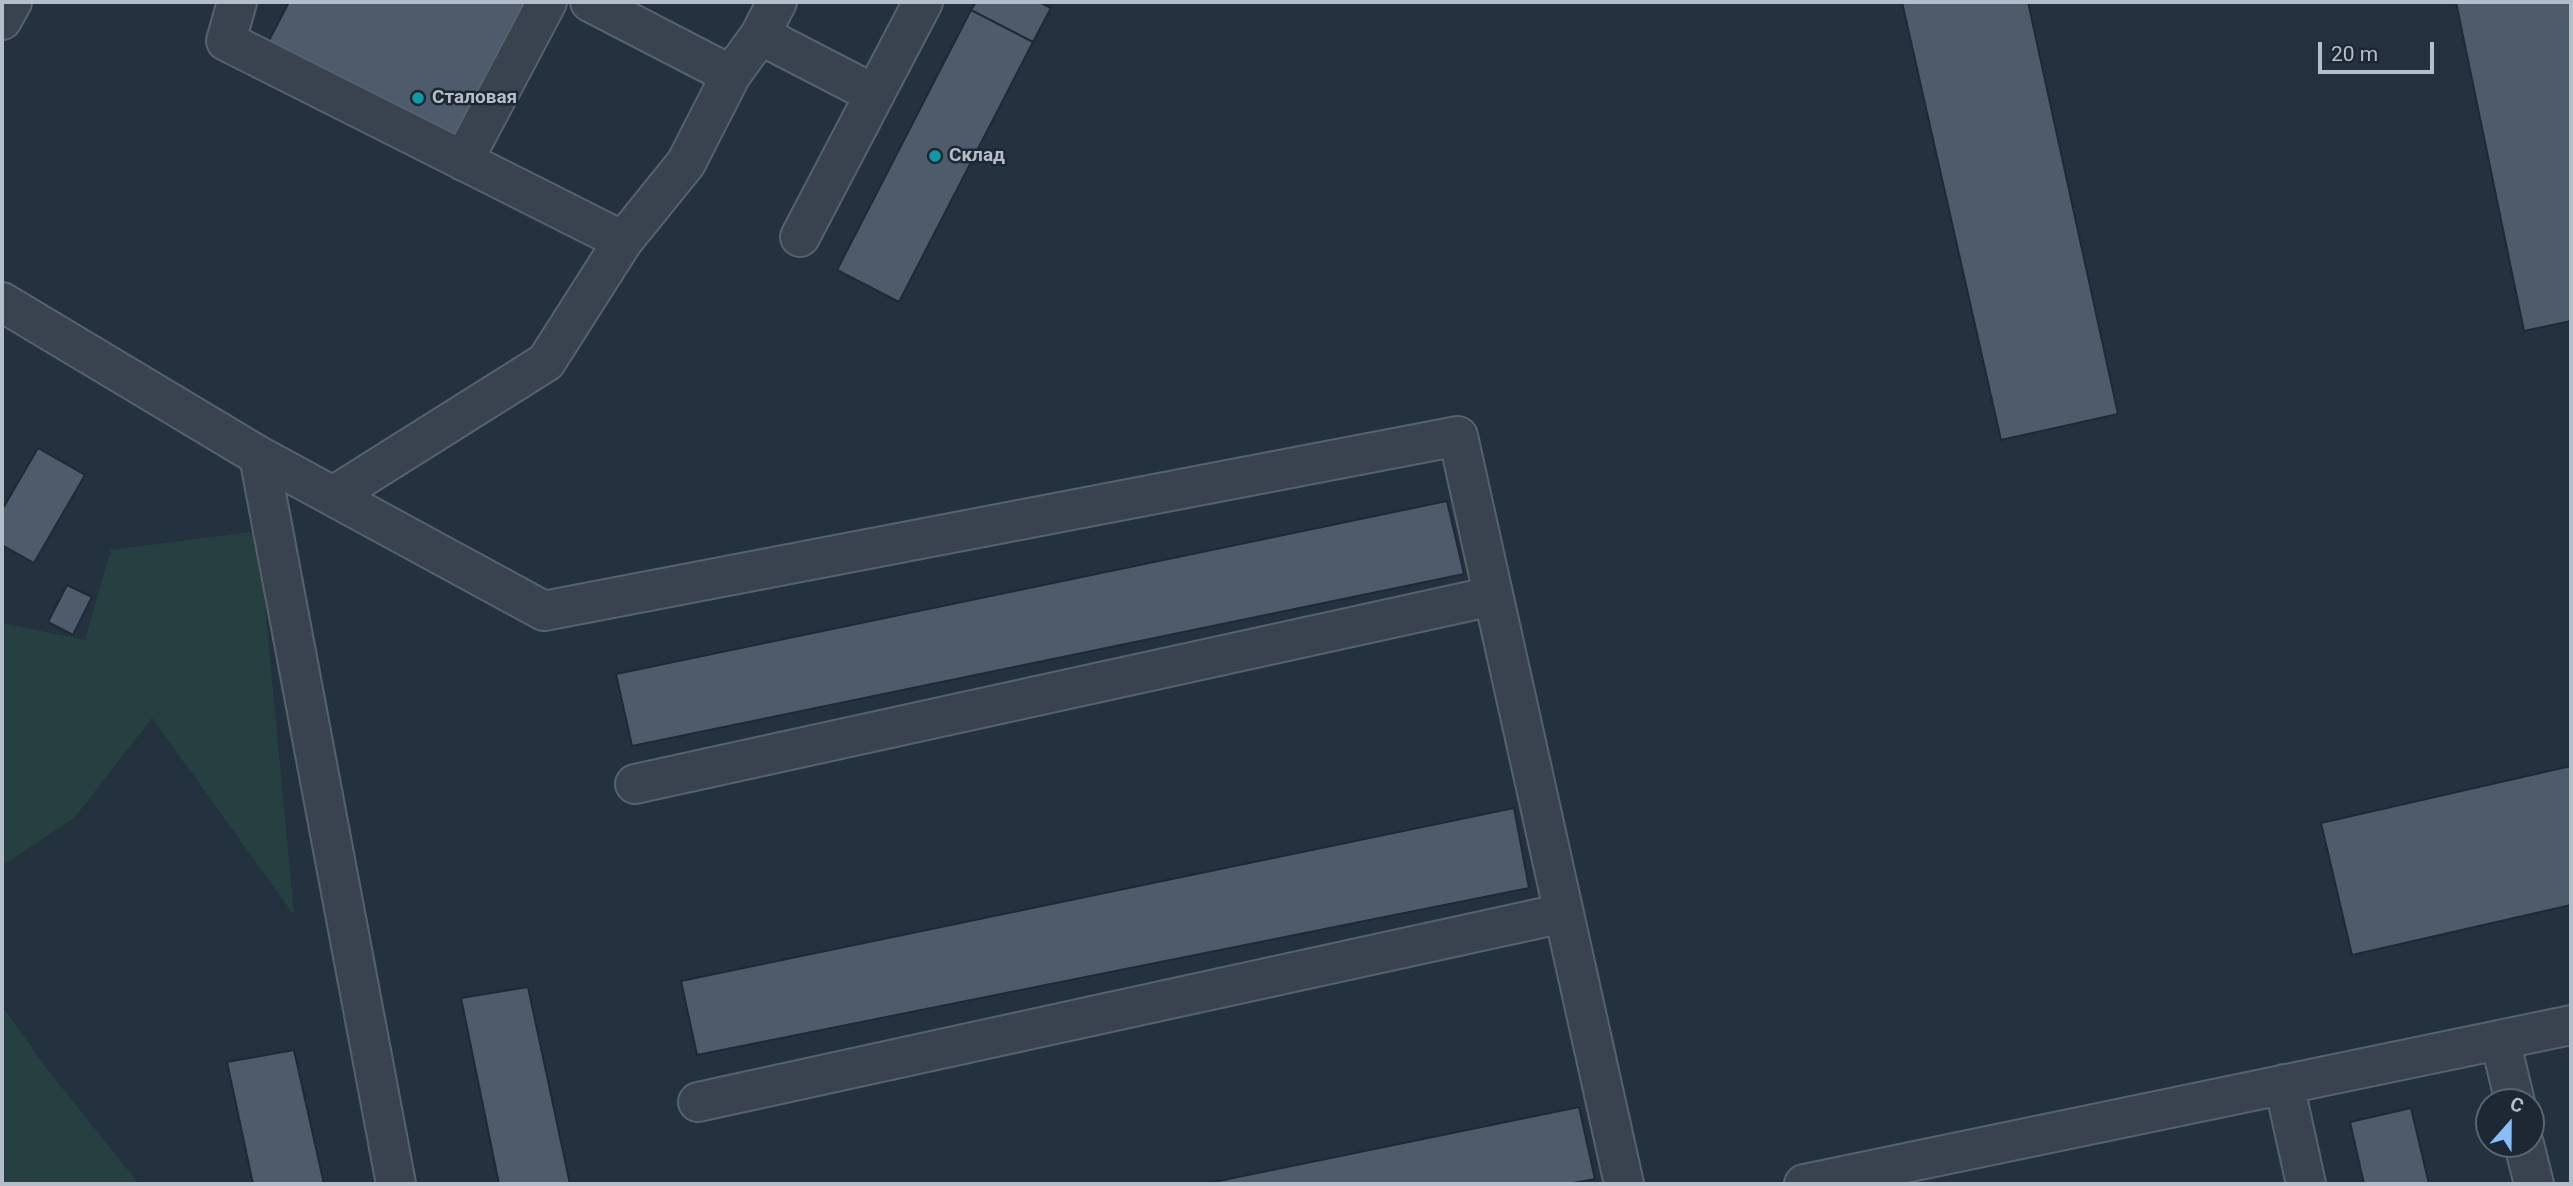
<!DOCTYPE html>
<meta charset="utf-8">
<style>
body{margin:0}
#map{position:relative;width:2573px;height:1186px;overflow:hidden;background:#243240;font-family:Roboto,sans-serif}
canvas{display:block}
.frame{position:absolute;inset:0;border:4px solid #b4beca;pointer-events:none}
.north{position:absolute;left:2475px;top:1088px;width:70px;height:70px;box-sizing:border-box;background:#1d2834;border:2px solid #596470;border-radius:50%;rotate:21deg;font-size:19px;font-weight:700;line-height:28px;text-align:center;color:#b4beca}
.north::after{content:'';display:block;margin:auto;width:24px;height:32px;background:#89bdfa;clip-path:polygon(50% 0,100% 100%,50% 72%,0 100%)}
.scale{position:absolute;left:2318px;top:42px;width:116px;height:32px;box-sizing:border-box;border:4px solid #b4beca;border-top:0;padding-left:9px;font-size:21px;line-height:24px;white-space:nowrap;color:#b4beca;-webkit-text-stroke:5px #1d2834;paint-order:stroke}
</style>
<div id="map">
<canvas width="2573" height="1186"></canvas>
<div class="frame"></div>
<div class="north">С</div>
<div class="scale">20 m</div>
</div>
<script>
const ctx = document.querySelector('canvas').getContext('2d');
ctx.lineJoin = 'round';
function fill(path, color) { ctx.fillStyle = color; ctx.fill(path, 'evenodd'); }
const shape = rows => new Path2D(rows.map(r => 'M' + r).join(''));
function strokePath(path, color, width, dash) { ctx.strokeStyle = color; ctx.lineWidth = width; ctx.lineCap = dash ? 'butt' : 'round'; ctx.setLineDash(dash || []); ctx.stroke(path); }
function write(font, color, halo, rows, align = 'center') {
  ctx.font = font + ' Roboto,sans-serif'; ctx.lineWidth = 5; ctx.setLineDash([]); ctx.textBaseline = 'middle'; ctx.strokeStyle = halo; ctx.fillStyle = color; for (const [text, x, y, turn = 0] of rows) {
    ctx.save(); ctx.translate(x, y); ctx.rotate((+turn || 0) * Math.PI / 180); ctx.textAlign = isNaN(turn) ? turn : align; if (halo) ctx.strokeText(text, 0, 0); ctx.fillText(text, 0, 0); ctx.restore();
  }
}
const green = shape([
 [258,531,294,915,152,718,74,818,2,866,2,623,85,640,111,550],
 [2,1006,47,1069,139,1184,2,1184]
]);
const building = shape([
 [289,2,529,2,452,148,265,48,289,2],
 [976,2,1039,2,1051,8,1033,42,971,10,976,2],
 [1902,2,2028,2,2118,414,2001,440,1902,2],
 [2456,2,2571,2,2571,321,2524,331,2456,2],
 [971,10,1033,42,899,302,837,270,971,10],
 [38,448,85,475,34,563,2,545,2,510,38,448],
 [1447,501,1464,574,632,746,616,674,1447,501],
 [67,585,92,597,73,635,48,622,67,585],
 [2571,766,2571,905,2352,955,2321,823,2571,766],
 [1514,808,1529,888,697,1055,681,981,1514,808],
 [528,987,570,1184,499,1184,461,998,528,987],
 [294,1050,324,1184,253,1184,227,1062,294,1050],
 [1579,1107,1595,1179,1568,1184,1204,1184,1579,1107],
 [2411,1108,2429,1184,2364,1184,2350,1122,2411,1108]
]);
const minor = shape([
 [237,2,226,41,623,241],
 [590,2,731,75],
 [2,20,12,2],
 [760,35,874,94],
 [463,161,547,2],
 [800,237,923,2],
 [2,302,259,456,544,611,1458,436,1624,1184],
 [259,456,396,1184],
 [333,496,546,362,623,241,686,163,731,75,760,35,777,2],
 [635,784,1493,596],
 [2500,1040,2515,1102],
 [2284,1084,2306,1184],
 [698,1102,1564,913],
 [2524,1144,2534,1184],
 [1804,1184,2571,1025]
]);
const markers = [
 [418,98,7,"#0f9aa8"],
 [935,156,7,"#0f9aa8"]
];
const poiNames = [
 ["Сталовая",432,98],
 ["Склад",949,156]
];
fill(green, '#263f40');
fill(building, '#4d5b6b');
strokePath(building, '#1f2a36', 2);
strokePath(minor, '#56616d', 42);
strokePath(minor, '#38434f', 38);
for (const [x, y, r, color] of markers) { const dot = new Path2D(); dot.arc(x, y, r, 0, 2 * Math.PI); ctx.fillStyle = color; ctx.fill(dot); strokePath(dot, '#1d2834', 2.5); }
write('bold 19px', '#b4beca', '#1d2834', poiNames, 'left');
</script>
